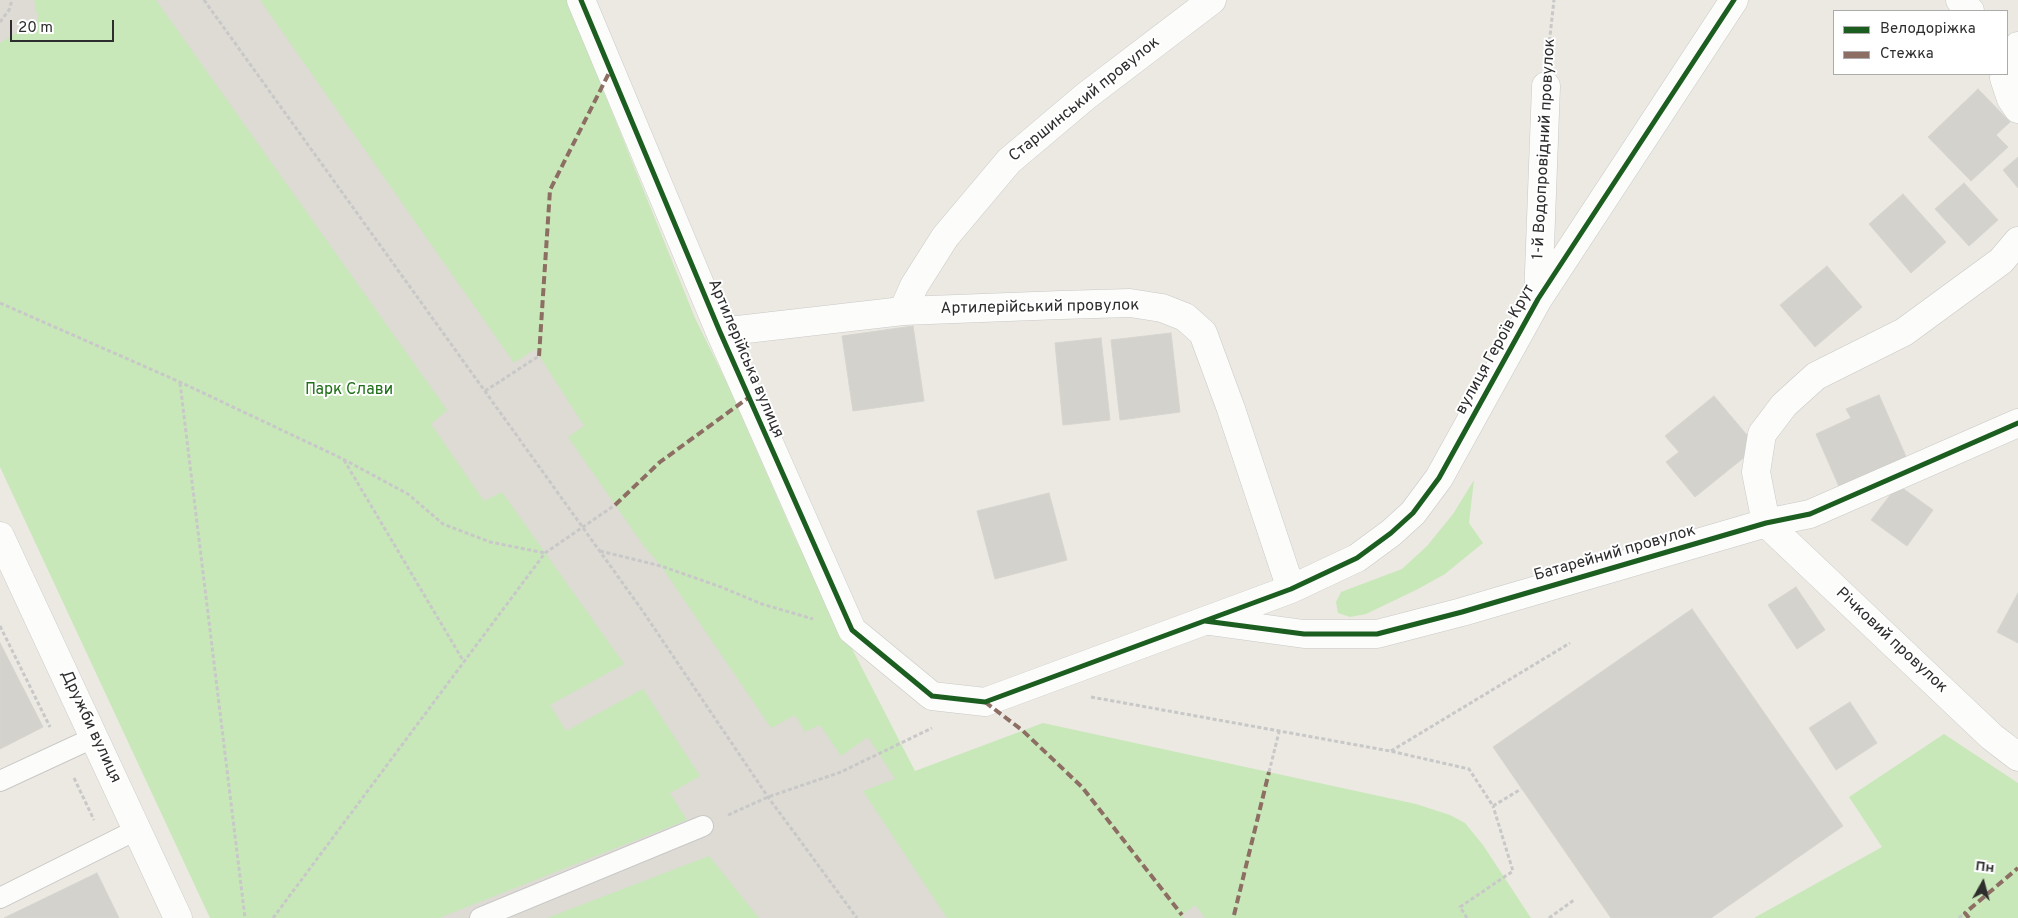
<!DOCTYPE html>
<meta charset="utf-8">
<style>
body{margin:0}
#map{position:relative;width:2018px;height:918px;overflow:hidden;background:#ece9e2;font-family:Overpass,sans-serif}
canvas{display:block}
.legend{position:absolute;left:1833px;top:10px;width:175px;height:65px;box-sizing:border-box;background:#fff;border:1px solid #ababab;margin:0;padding:6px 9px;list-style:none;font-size:15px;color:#2d2d2d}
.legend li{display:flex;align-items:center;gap:10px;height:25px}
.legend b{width:25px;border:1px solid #ababab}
.north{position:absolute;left:1958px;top:858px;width:50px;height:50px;-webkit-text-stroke:4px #fff;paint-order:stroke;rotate:7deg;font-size:14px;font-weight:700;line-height:20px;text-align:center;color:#2d2d2d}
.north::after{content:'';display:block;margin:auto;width:18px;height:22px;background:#2d2d2d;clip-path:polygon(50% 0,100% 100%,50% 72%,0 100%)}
.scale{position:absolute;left:10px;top:20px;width:104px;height:22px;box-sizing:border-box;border:2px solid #2d2d2d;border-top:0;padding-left:6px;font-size:15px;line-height:18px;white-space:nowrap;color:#2d2d2d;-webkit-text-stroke:4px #fff;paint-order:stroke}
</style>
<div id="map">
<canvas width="2018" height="918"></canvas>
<ul class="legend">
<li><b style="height:6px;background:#1b5e20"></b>Велодоріжка</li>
<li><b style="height:6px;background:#8d6e63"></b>Стежка</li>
</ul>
<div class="north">Пн</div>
<div class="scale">20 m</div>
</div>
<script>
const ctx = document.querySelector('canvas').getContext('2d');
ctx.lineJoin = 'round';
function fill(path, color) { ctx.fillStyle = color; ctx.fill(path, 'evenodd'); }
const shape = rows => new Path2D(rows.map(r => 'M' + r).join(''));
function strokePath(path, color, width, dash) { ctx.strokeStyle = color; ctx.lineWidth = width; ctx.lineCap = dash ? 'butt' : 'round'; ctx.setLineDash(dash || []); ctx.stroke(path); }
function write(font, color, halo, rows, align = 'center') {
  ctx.font = font + ' Overpass,sans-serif'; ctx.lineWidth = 4; ctx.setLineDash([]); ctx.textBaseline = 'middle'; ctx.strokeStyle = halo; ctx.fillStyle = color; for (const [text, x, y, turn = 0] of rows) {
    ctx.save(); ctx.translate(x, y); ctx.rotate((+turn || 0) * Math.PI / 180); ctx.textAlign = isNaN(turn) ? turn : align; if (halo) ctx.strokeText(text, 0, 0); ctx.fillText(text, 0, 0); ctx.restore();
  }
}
const green = shape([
 [0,0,567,0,695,318,728,385,795,538,915,771,1043,723,1416,804,1450,815,1465,823,1483,845,1531,918,210,918,0,467],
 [1474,480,1469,523,1483,543,1445,574,1418,589,1366,614,1350,617,1338,613,1336,602,1341,592,1402,569,1427,546,1453,514],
 [1944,734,2018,783,2018,918,1754,918,1882,847,1849,797]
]);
const plaza = shape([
 [0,0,34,0,38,19,0,43],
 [156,0,260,0,514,363,535,349,584,426,568,437,643,545,661,566,771,728,795,715,805,732,820,725,841,756,868,737,895,779,863,791,947,918,759,918,709,856,547,918,439,918,687,820,670,793,700,776,643,689,566,731,550,705,624,664,502,492,484,501,431,424,447,410],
 [1195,905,1205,918,1184,918,1182,915]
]);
const building = shape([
 [1978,89,2010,122,1996,135,2008,147,1971,181,1928,137,1978,89],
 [2018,157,2018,188,2003,170,2018,157],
 [1964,183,1998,220,1969,246,1935,209,1964,183],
 [1903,194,1946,242,1911,273,1869,224,1903,194],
 [1827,266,1862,307,1815,347,1780,305,1827,266],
 [913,326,924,401,853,411,842,336,913,326],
 [1171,333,1180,412,1120,420,1111,340,1171,333],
 [1101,338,1110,420,1063,425,1055,343,1101,338],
 [1879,395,1908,461,1841,491,1816,434,1851,418,1846,409,1879,395],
 [1714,396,1757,447,1695,497,1666,462,1679,452,1665,436,1714,396],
 [1898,485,1933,510,1907,546,1871,520,1898,485],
 [1049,493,1067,560,995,579,977,511,1049,493],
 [1796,587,1825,630,1797,649,1768,605,1796,587],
 [2018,593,2018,643,1997,632,2018,593],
 [1692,609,1843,826,1711,918,1611,918,1493,747,1692,609],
 [0,643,43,727,0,749,0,643],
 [1850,702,1877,743,1836,770,1809,728,1850,702],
 [97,873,119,918,4,918,97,873]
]);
const path = shape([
 [204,0,642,610,768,797,857,918],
 [0,22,9,10,12,0],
 [1548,54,1554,0],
 [0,303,180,382,343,459,408,494,443,524,490,542,545,553],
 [180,383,245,918],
 [485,391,539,356],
 [344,460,464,662],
 [600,551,661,566,721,587,762,604,813,619],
 [0,626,50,727],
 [1091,697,1390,751,1469,769,1493,806,1521,789],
 [1391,751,1570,643],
 [1269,772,1279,732],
 [74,778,94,820],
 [728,815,768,797,841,772,932,728],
 [273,918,545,553,615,505],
 [1467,918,1460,907,1513,871,1493,806],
 [1549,918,1574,900],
 [1959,918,1965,913]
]);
const service = shape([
 [0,781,95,737],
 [0,898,138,829],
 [480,918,703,826]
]);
const minor = shape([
 [581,0,720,332,852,630,932,696,985,702,1291,589,1357,558,1391,533,1413,513,1439,478,1538,299,1734,0],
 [1960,0,1970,11],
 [2007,68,2010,55,2018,46],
 [2005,74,2004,78,2011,99,2018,109],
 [1538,299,1546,86],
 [903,311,914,286,945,237,1009,161,1086,96,1212,0],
 [720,332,903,311,1061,305,1130,303,1162,308,1185,317,1203,333,1231,409,1291,589],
 [1766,523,1756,472,1762,434,1784,405,1816,376,1904,332,2001,261,2018,241],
 [1766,523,1992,737,2018,757],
 [1209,621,1304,634,1377,634,1462,612,1766,523,1810,514,2018,423]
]);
const tertiary = shape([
 [0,536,178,918]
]);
const quiet = shape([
 [539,356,550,190,609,73],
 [615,505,660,462,748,398],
 [985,702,1022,730,1082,787,1182,915],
 [1234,915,1269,772],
 [1969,918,1965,913,2018,868]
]);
const cycleway = shape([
 [581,0,720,332,852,630,932,696,985,702,1291,589,1357,558,1391,533,1413,513,1439,478,1538,299,1734,0],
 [1205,621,1304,634,1377,634,1462,612,1766,523,1810,514,2018,423]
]);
const streetNames = [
 ["Старшинський провулок",1085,100,-39],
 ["1-й Водопровідний провулок",1545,149,-87],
 ["Артилерійський провулок",1040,308,-1],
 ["вулиця Героїв Крут",1496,350,-61],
 ["Артилерійська вулиця",745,359,67],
 ["Батарейний провулок",1615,554,-16],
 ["Річковий провулок",1891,641,43],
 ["Дружби вулиця",90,727,65]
];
const parkNames = [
 ["Парк Слави",349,391]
];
fill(green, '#c8e8ba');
fill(plaza, '#dddbd4');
fill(building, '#d4d2cd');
strokePath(building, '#d6d4ce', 1);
strokePath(service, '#c9c8c7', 22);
strokePath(minor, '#c9c8c7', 29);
strokePath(tertiary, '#c9c8c7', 29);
strokePath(path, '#c8c8c8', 3, [4, 2.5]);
strokePath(service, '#fcfcfb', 20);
strokePath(minor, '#fcfcfb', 28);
strokePath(tertiary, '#fcfcfb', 28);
strokePath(quiet, '#8d6e63', 4, [8, 4]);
strokePath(cycleway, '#1b5e20', 5);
write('16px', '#2d2d2d', '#fff', streetNames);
write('16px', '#1e6f17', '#fff', parkNames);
</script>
